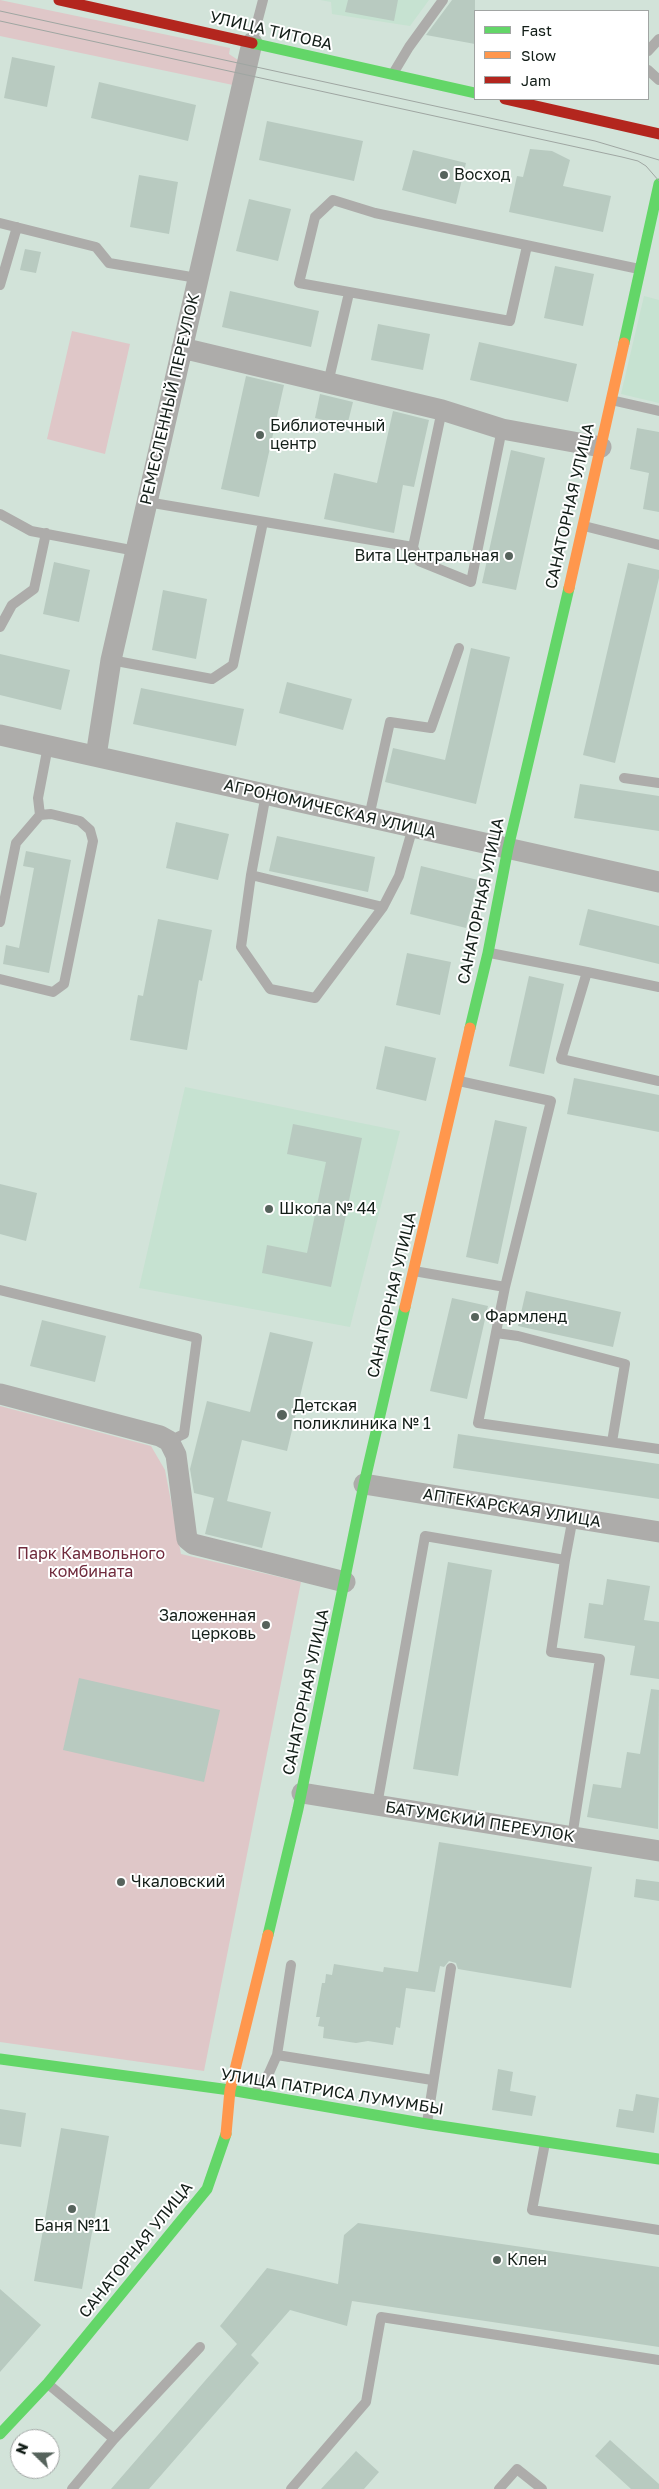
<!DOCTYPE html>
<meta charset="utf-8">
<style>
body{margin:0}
#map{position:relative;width:659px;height:2489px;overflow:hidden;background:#d2e3d9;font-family:"Golos Text",sans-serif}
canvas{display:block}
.legend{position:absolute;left:474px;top:10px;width:175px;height:90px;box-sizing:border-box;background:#fff;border:1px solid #a1a5a3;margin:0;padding:6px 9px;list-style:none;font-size:15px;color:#131e18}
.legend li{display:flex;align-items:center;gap:10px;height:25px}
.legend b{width:25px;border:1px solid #a1a5a3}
.north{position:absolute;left:10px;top:2429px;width:50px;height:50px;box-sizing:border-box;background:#fff;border:1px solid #a1a5a3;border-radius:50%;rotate:292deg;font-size:14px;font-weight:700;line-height:20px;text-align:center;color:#131e18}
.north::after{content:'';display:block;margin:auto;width:18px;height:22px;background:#56635c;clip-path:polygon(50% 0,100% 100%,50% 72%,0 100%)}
</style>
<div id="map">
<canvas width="659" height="2489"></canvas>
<ul class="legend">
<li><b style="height:6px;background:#63d668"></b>Fast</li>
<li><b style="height:6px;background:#ff974d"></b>Slow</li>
<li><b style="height:6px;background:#b3261e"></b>Jam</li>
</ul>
<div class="north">N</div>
</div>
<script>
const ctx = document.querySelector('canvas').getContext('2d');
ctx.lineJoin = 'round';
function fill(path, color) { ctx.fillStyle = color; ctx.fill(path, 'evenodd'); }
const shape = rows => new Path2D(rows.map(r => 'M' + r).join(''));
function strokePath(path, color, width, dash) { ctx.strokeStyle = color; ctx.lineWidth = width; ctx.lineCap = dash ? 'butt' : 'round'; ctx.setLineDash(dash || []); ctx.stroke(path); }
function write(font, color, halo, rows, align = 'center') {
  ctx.font = font + ' "Golos Text",sans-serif'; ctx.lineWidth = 4; ctx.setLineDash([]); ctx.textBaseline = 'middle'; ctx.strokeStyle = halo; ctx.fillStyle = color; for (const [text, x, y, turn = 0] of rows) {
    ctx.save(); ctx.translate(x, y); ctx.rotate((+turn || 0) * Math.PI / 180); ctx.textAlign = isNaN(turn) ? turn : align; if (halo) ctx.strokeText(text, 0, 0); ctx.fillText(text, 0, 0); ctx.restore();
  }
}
const built = shape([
 [320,0,429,0,410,26,332,14,331,2],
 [644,296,659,300,659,403,621,394],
 [185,1087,400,1131,350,1327,139,1288]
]);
const green = shape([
 [0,0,230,48,229,54,238,60,233,85,0,36],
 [72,331,130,344,105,454,47,439],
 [0,1406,151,1446,165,1470,181,1554,301,1582,204,2071,0,2042]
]);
const building = shape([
 [348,0,398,0,394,21,345,12],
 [452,0,475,0,475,44,426,35],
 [12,57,55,66,47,107,4,98],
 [99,82,196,105,188,141,91,118],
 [267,121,363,141,354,181,259,160],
 [530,149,552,151,570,160,563,186,611,196,603,232,509,212,517,176,523,177],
 [413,150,466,163,456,204,402,190],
 [139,175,178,182,169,234,130,227],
 [249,199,291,209,278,261,236,251],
 [25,249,41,252,36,273,20,270],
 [555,266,594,274,583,326,544,318],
 [230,291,319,311,311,347,222,327],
 [378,324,430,334,423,370,371,360],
 [479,342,577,364,568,402,470,380],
 [246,376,284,385,259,497,221,489],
 [320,394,353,402,347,426,315,418],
 [393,411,429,420,414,487,403,485,394,533,324,519,334,473,377,483],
 [637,428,659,432,659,512,643,509,649,473,630,469],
 [511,450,545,458,516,590,482,583],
 [54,562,90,570,79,622,43,614],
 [628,563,659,570,659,578,615,763,583,755],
 [163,590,207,599,196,659,152,650],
 [471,648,510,657,476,804,385,782,393,748,445,760],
 [0,654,70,670,61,710,0,695],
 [287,682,352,699,343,730,279,713],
 [141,688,244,709,236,746,133,724],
 [580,784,659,796,659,831,574,818],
 [176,822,229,834,218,880,166,868],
 [277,836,375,857,368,892,269,871],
 [26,851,71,860,49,973,3,964,6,945,19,948,34,868,23,866],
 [421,866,478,880,466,928,410,914],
 [588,909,659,926,659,964,579,945],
 [158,919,212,930,202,981,199,980,187,1050,130,1040,138,995,143,996],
 [407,953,451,962,440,1015,396,1005],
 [529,976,564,984,544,1074,509,1066],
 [385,1046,436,1058,426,1101,376,1089],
 [574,1078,659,1095,659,1132,567,1114],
 [495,1120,527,1127,498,1264,466,1257],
 [293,1124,362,1138,331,1287,262,1273,267,1245,307,1253,326,1162,287,1154],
 [0,1184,37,1193,26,1241,0,1234],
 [526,1291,621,1312,613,1347,518,1326],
 [452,1298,488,1306,467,1399,430,1391],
 [42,1320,106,1336,95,1382,30,1366],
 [270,1332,313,1342,287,1451,242,1440,227,1501,271,1512,262,1548,205,1534,214,1498,194,1493,190,1469,207,1401,250,1412],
 [458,1434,659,1464,659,1499,453,1468],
 [448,1562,492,1570,458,1776,413,1769],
 [607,1579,650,1586,644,1620,659,1622,659,1679,630,1675,635,1646,584,1638,589,1603,603,1605],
 [79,1678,220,1710,204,1782,63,1750],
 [651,1689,659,1690,658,1829,587,1817,593,1784,621,1788,627,1752,640,1754],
 [439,1842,592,1867,571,1988,458,1969,456,1963,449,1961,444,1967,440,1966,435,1992,406,1988,400,2028,396,2027,393,2045,368,2041,356,2043,323,2038,324,2027,318,2026,320,2017,316,2017,322,1983,325,1983,326,1974,332,1975,334,1964,383,1972,384,1967,418,1972],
 [636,1879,659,1882,659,1901,634,1897],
 [498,2069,513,2072,510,2091,536,2096,532,2116,492,2110],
 [636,2094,659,2098,654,2133,616,2127,619,2109,633,2111],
 [0,2109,26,2113,21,2147,0,2144],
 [61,2128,109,2136,82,2289,34,2281],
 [358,2223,659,2267,659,2347,352,2301,347,2326,290,2310,251,2355,259,2363,149,2489,111,2489,237,2344,220,2326,267,2268,338,2284,344,2235],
 [0,2289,41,2325,0,2372],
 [610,2440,659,2484,659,2489,631,2489,595,2456],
 [356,2451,379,2472,364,2489,321,2489]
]);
const lane = shape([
 [252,42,263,0],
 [648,51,659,39],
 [648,70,659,80],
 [394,72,409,47,443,0],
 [0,223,96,247,109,263,197,278],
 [527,246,510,321,299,283,315,217,333,200,375,213,639,269],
 [0,285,17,227],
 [328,383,349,293],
 [611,400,659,411],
 [147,502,413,547,419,561,471,582,502,429],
 [0,514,31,531,136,551],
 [584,526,659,545],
 [413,547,442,410],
 [0,627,12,605,34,589,46,533],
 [111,660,212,679,233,665,263,522],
 [624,778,659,783],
 [266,794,251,875,383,907,399,876,413,827],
 [40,815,38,798,48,746],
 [369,817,390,722,431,728,459,648],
 [251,875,241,947,270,989,315,998,383,907],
 [0,922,16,843,40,815,51,814,80,821,90,830,93,841,64,984,53,992,0,979],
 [490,953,587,972],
 [659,987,587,972,561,1059,659,1081],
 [414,1271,505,1287,551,1101,459,1081],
 [505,1287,478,1423,659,1449],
 [0,1290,197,1338,184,1434,169,1441],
 [496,1333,518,1336,625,1364,612,1442],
 [565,1560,573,1517],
 [377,1805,425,1536,565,1560,551,1652,600,1659,572,1837],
 [291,1965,277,2055,432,2080],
 [255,2093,269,2073,277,2055],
 [427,2123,451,1968],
 [545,2143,532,2210,659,2230],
 [48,2384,114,2439,72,2489],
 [114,2439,200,2347],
 [291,2489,366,2402,381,2317,659,2360],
 [499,2489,517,2469,542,2489]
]);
const street = shape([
 [182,348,442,410,502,429,601,447],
 [0,735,659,882],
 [96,756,111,660,252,43],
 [0,1394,160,1436,169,1441,176,1455,187,1539,193,1544,345,1582],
 [364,1484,659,1532],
 [302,1793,659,1851]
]);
const fast = shape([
 [252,43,475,93],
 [624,343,659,184],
 [470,1028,488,953,508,848,569,588],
 [268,1935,298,1809,364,1484,405,1307],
 [0,2059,230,2090,427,2124,659,2159],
 [0,2434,48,2383,207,2189,226,2134]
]);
const slow = shape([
 [569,588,624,343],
 [405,1307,470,1028],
 [226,2134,230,2090,268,1935]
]);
const jam = shape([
 [59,0,252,43],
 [505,99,659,134]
]);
const tram = shape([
 [0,11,595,141,659,160],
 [0,21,622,157,638,161,646,166,659,181]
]);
const markers = [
 [444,175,5,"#56635c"],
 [260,435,5,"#56635c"],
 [509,556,5,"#56635c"],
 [269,1209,5,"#56635c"],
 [475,1317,5,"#56635c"],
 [282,1415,6,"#56635c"],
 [266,1625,5,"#56635c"],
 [121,1882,5,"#56635c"],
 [72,2209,5,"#56635c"],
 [497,2260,5,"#56635c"]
];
const streetNames = [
 ["УЛИЦА ТИТОВА",271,31,13],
 ["РЕМЕСЛЕННЫЙ ПЕРЕУЛОК",170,399,-77],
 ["САНАТОРНАЯ УЛИЦА",570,506,-77],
 ["АГРОНОМИЧЕСКАЯ УЛИЦА",330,809,13],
 ["САНАТОРНАЯ УЛИЦА",481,901,-78],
 ["САНАТОРНАЯ УЛИЦА",392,1295,-77],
 ["АПТЕКАРСКАЯ УЛИЦА",512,1508,9],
 ["САНАТОРНАЯ УЛИЦА",306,1692,-78],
 ["БАТУМСКИЙ ПЕРЕУЛОК",480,1822,9],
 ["УЛИЦА ПАТРИСА ЛУМУМБЫ",332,2092,9],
 ["САНАТОРНАЯ УЛИЦА",136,2250,-51]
];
const poiNames = [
 ["Восход",454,175],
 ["Библиотечный",270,426],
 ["центр",270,444],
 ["Вита Центральная",499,556,"right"],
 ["Школа № 44",279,1209],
 ["Фармленд",485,1317],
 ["Детская",293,1406],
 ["поликлиника № 1",293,1424],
 ["Заложенная",256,1616,"right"],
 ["церковь",256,1634,"right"],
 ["Чкаловский",131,1882],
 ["Баня №11",72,2226,"center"],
 ["Клен",507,2260]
];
const parkNames = [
 ["Парк Камвольного",91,1554],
 ["комбината",91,1572]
];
fill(built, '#c6e2d1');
fill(green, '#dfc7c8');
fill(building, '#b8cac0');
strokePath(lane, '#adacaa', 10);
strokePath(street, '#adacaa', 21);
strokePath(fast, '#63d668', 11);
strokePath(slow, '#ff974d', 11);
strokePath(jam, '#b3261e', 11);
strokePath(tram, '#9fa6a2', 1);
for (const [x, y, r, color] of markers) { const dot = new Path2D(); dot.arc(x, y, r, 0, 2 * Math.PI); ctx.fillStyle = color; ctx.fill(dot); strokePath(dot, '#fff', 2); }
write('16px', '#131e18', '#fff', streetNames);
write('16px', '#131e18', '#fff', poiNames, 'left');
write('16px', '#702b3d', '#fff', parkNames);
</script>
